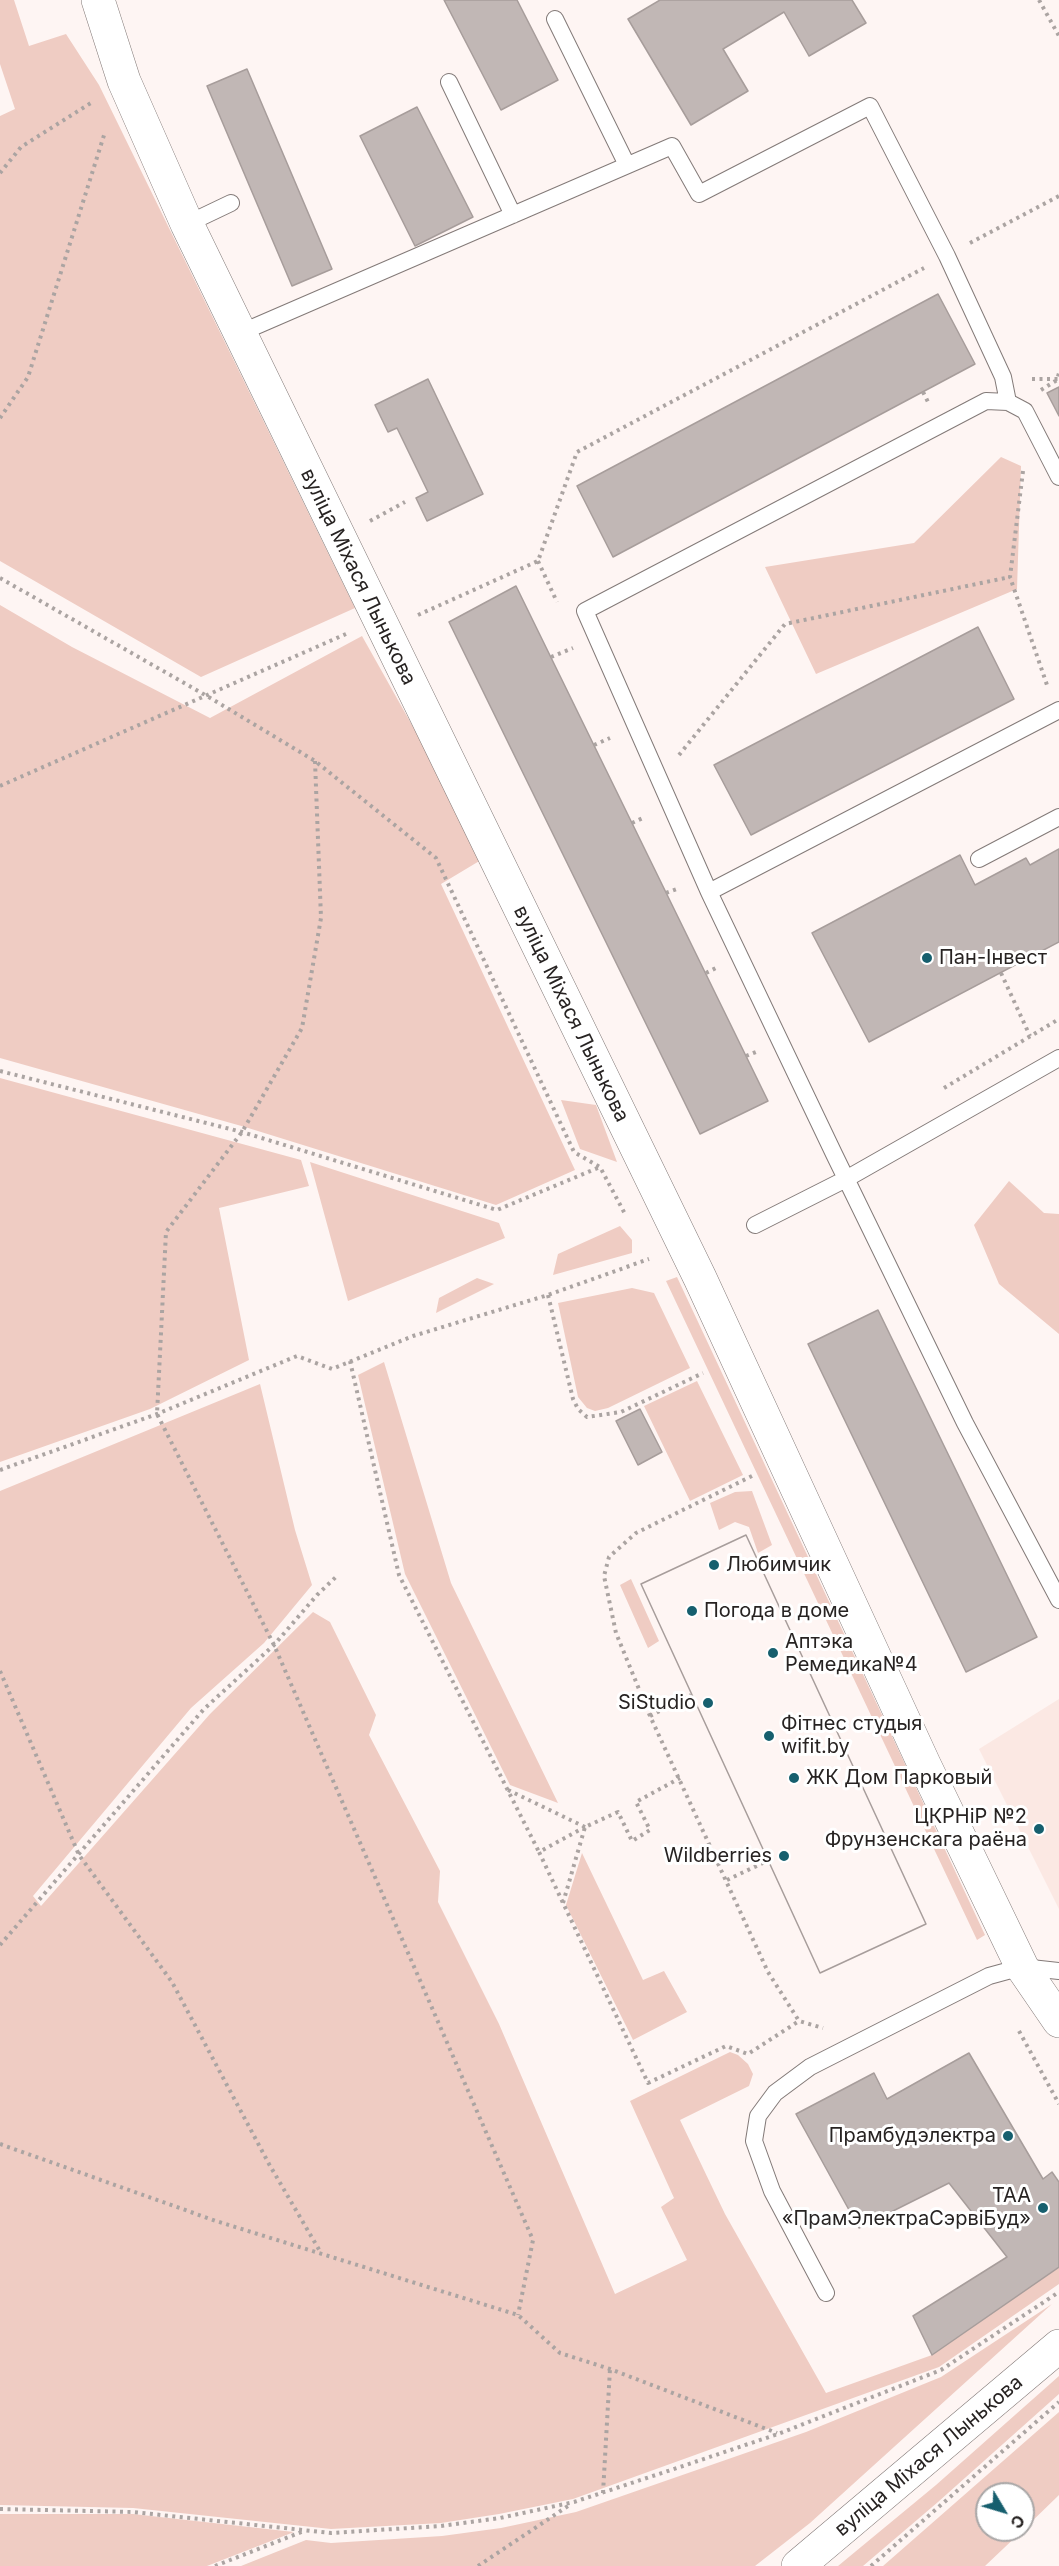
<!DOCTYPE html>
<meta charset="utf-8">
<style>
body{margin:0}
#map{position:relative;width:1059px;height:2566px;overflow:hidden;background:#fef5f3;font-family:Inter,sans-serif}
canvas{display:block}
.north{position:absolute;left:975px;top:2482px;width:60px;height:60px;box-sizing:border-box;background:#fff;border:2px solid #a9a7a7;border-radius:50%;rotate:128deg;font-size:16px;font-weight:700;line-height:24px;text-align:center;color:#272322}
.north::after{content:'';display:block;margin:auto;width:21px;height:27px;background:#165f6e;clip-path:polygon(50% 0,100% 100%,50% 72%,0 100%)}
</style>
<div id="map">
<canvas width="1059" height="2566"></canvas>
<div class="north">С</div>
</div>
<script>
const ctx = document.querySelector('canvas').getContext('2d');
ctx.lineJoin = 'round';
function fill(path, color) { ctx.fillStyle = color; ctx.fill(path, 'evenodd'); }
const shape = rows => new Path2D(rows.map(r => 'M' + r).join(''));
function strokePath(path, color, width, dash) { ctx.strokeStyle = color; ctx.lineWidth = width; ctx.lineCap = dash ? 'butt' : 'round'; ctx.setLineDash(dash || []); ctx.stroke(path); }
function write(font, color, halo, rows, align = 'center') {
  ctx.font = font + ' Inter,sans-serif'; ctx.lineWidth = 6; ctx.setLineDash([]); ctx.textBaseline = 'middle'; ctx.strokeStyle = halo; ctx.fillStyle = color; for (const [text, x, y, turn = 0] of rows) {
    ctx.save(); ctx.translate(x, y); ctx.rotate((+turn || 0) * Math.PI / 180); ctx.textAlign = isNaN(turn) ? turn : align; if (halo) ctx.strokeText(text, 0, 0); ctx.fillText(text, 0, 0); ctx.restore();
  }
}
const built = shape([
 [1059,1699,1059,1909,979,1749]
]);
const green = shape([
 [0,0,14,0,29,46,66,34,99,85,355,608,201,677,0,561,0,116,15,109,0,64],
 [1001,457,1021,466,1017,589,816,674,765,567,914,543],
 [0,605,72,647,210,718,362,636,486,857,441,884,575,1170,496,1205,245,1127,0,1058],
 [0,1078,301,1160,309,1186,219,1208,249,1360,150,1409,0,1462],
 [561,1100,596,1105,617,1162,580,1149],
 [310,1162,499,1223,505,1238,348,1301],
 [1009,1181,1044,1213,1059,1214,1059,1334,999,1284,974,1225],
 [620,1226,632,1240,632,1253,553,1275,558,1254],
 [677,1277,985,1935,977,1940,666,1281],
 [477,1278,494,1284,436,1313,439,1298],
 [632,1288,654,1293,690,1368,608,1408,595,1411,587,1408,578,1397,558,1303],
 [384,1362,451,1583,558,1803,510,1785,405,1574,358,1375],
 [697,1381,743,1475,690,1501,644,1406],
 [260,1384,295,1530,312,1585,264,1643,191,1708,33,1896,41,1906,210,1714,313,1612,330,1622,376,1715,369,1735,440,1871,438,1902,499,2024,615,2294,687,2260,661,2207,674,2198,630,2101,730,2052,738,2055,748,2064,753,2074,749,2086,680,2120,725,2214,826,2393,932,2355,1059,2267,1059,2284,939,2367,573,2499,499,2514,441,2523,331,2529,133,2508,0,2505,0,1491],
 [752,1491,772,1545,758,1553,749,1527,735,1522,719,1530,710,1503,735,1492],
 [631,1579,659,1641,648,1648,620,1585],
 [582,1853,643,1980,664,1971,687,2012,633,2040,566,1905],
 [1052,2304,810,2523,755,2566,241,2566,306,2540,331,2543,442,2536,501,2528,576,2512,806,2432,941,2377],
 [1059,2376,1059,2394,938,2502,863,2566,838,2566,936,2485],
 [1059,2412,1059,2495,1023,2530,1023,2494,987,2494,987,2530,1023,2530,985,2566,883,2566],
 [0,2514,133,2514,294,2532,207,2566,0,2566]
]);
const building = shape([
 [444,0,517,0,558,80,501,110,444,0],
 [660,0,852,0,866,23,809,56,784,12,723,49,748,91,691,125,628,19,660,0],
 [247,69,332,269,292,286,207,86,247,69],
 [417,107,473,217,415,246,360,136,417,107],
 [938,294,975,364,613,557,577,486,938,294],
 [428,379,483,494,427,521,416,498,428,492,397,428,388,432,375,405,428,379],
 [1059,387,1059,416,1047,393,1059,387],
 [516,586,768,1101,700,1134,449,622,516,586],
 [978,627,1014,699,751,835,714,765,978,627],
 [1059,849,1059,942,869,1042,812,933,960,855,975,885,1026,858,1030,865,1059,849],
 [878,1310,1037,1637,966,1672,808,1344,878,1310],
 [640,1409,662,1452,638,1465,616,1421,640,1409],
 [746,1535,926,1924,820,1973,641,1584,746,1535],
 [746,1535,926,1924,820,1973,641,1584,746,1535],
 [969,2053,1043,2179,1052,2172,1059,2182,1059,2267,932,2355,913,2316,1007,2257,949,2183,859,2228,796,2114,874,2073,887,2099,969,2053]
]);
const path = shape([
 [1039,0,1059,36],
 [0,173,21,147,94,101],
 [970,243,1059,196],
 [1032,379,1059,379],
 [1041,390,1057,380,1059,373],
 [923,392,928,402],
 [0,418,28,377,105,132],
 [1023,471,1010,577,1047,685],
 [370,521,405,502],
 [538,561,557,602],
 [0,578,207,696,315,761,436,858,574,1152,600,1167,625,1214],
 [418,615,538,561,577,452,924,268],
 [551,657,573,648],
 [594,745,610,738],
 [679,755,785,624,1010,577],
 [315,761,321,918,302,1028,242,1132,166,1232,157,1414,274,1645,533,2240,518,2315],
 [0,786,346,634],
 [632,823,645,817],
 [666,893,677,889],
 [706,973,716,968],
 [1001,973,1030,1036],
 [746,1056,756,1052],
 [0,1071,242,1132,497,1210,600,1167],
 [944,1088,1059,1019],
 [548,1295,573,1399,578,1409,587,1417,621,1412,703,1373],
 [350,1361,399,1575,539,1852],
 [0,1470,157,1414,297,1356,332,1369,413,1336,548,1295,649,1259],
 [752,1476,636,1533,609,1557,604,1576,616,1633,650,1716,768,1972,799,2021,823,2028],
 [0,1671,79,1855,172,1982,269,2164,321,2253],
 [650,1716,691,1695],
 [508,1790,585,1827],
 [585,1827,539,1852,648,2083,726,2046,748,2054,799,2021],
 [727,1880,767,1861],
 [563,1903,585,1827,618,1812,632,1841,650,1830,636,1802,680,1778],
 [0,1945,204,1709,274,1645,317,1595,338,1575],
 [1019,2031,1059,2104],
 [0,2144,216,2221,518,2315,560,2353,610,2369,777,2433],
 [603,2493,610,2369],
 [0,2509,133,2512,331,2533,441,2526,500,2518,574,2502,680,2467,778,2434,941,2370,1059,2292],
 [215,2566,304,2531],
 [478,2566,571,2504],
 [871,2566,1059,2402]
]);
const service = shape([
 [555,19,627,165],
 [449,82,513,215],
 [187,224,231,203],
 [240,333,672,146,699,194,870,106,947,256,1003,377,1008,402],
 [1059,477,1025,411,1008,402,986,401,585,611,709,892,834,1154,965,1423,1059,1600],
 [979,859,1059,817],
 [709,892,1059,710],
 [755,1225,846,1179,1059,1058],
 [826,2293,772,2191,754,2141,758,2116,775,2093,810,2067,989,1976,1022,1967,1059,1971]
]);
const tertiary = shape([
 [98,0,124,81,187,224,700,1278,924,1764,1022,1967,1059,2021],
 [798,2566,1059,2346]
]);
const markers = [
 [927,958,6,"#165f6e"],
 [714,1565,6,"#165f6e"],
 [692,1611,6,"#165f6e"],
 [773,1653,6,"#165f6e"],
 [708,1703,6,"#165f6e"],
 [769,1736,6,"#165f6e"],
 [794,1778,6,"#165f6e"],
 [1039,1829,6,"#165f6e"],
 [784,1856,6,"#165f6e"],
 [1008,2136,6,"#165f6e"],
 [1043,2208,6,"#165f6e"]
];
const streetNames = [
 ["вуліца Міхася Лынькова",358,577,64],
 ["вуліца Міхася Лынькова",571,1014,64],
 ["вуліца Міхася Лынькова",929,2456,-40]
];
const poiNames = [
 ["Пан-Інвест",939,958],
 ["Любимчик",726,1565],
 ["Погода в доме",704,1611],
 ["Аптэка",785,1642],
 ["Ремедика№4",785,1665],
 ["SiStudio",696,1703,"right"],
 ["Фітнес студыя",781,1724],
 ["wifit.by",781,1747],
 ["ЖК Дом Парковый",806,1778],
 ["ЦКРНіР №2",1027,1817,"right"],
 ["Фрунзенскага раёна",1027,1840,"right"],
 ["Wildberries",772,1856,"right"],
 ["Прамбудэлектра",996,2136,"right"],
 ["ТАА",1031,2196,"right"],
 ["«ПрамЭлектраСэрвіБуд»",1031,2219,"right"]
];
fill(built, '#fbe8e3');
fill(green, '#efccc3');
fill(building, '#c1b7b5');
strokePath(building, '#a79d9b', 1.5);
strokePath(service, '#837a78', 18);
strokePath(tertiary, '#837a78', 34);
strokePath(path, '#aba4a2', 4, [3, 4.5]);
strokePath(service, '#fff', 16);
strokePath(tertiary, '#fff', 33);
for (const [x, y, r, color] of markers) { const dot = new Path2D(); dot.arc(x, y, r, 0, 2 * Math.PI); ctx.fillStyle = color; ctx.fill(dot); strokePath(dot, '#fff', 2); }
write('20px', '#272322', '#fff', streetNames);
write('20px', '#272322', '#fff', poiNames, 'left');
</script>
